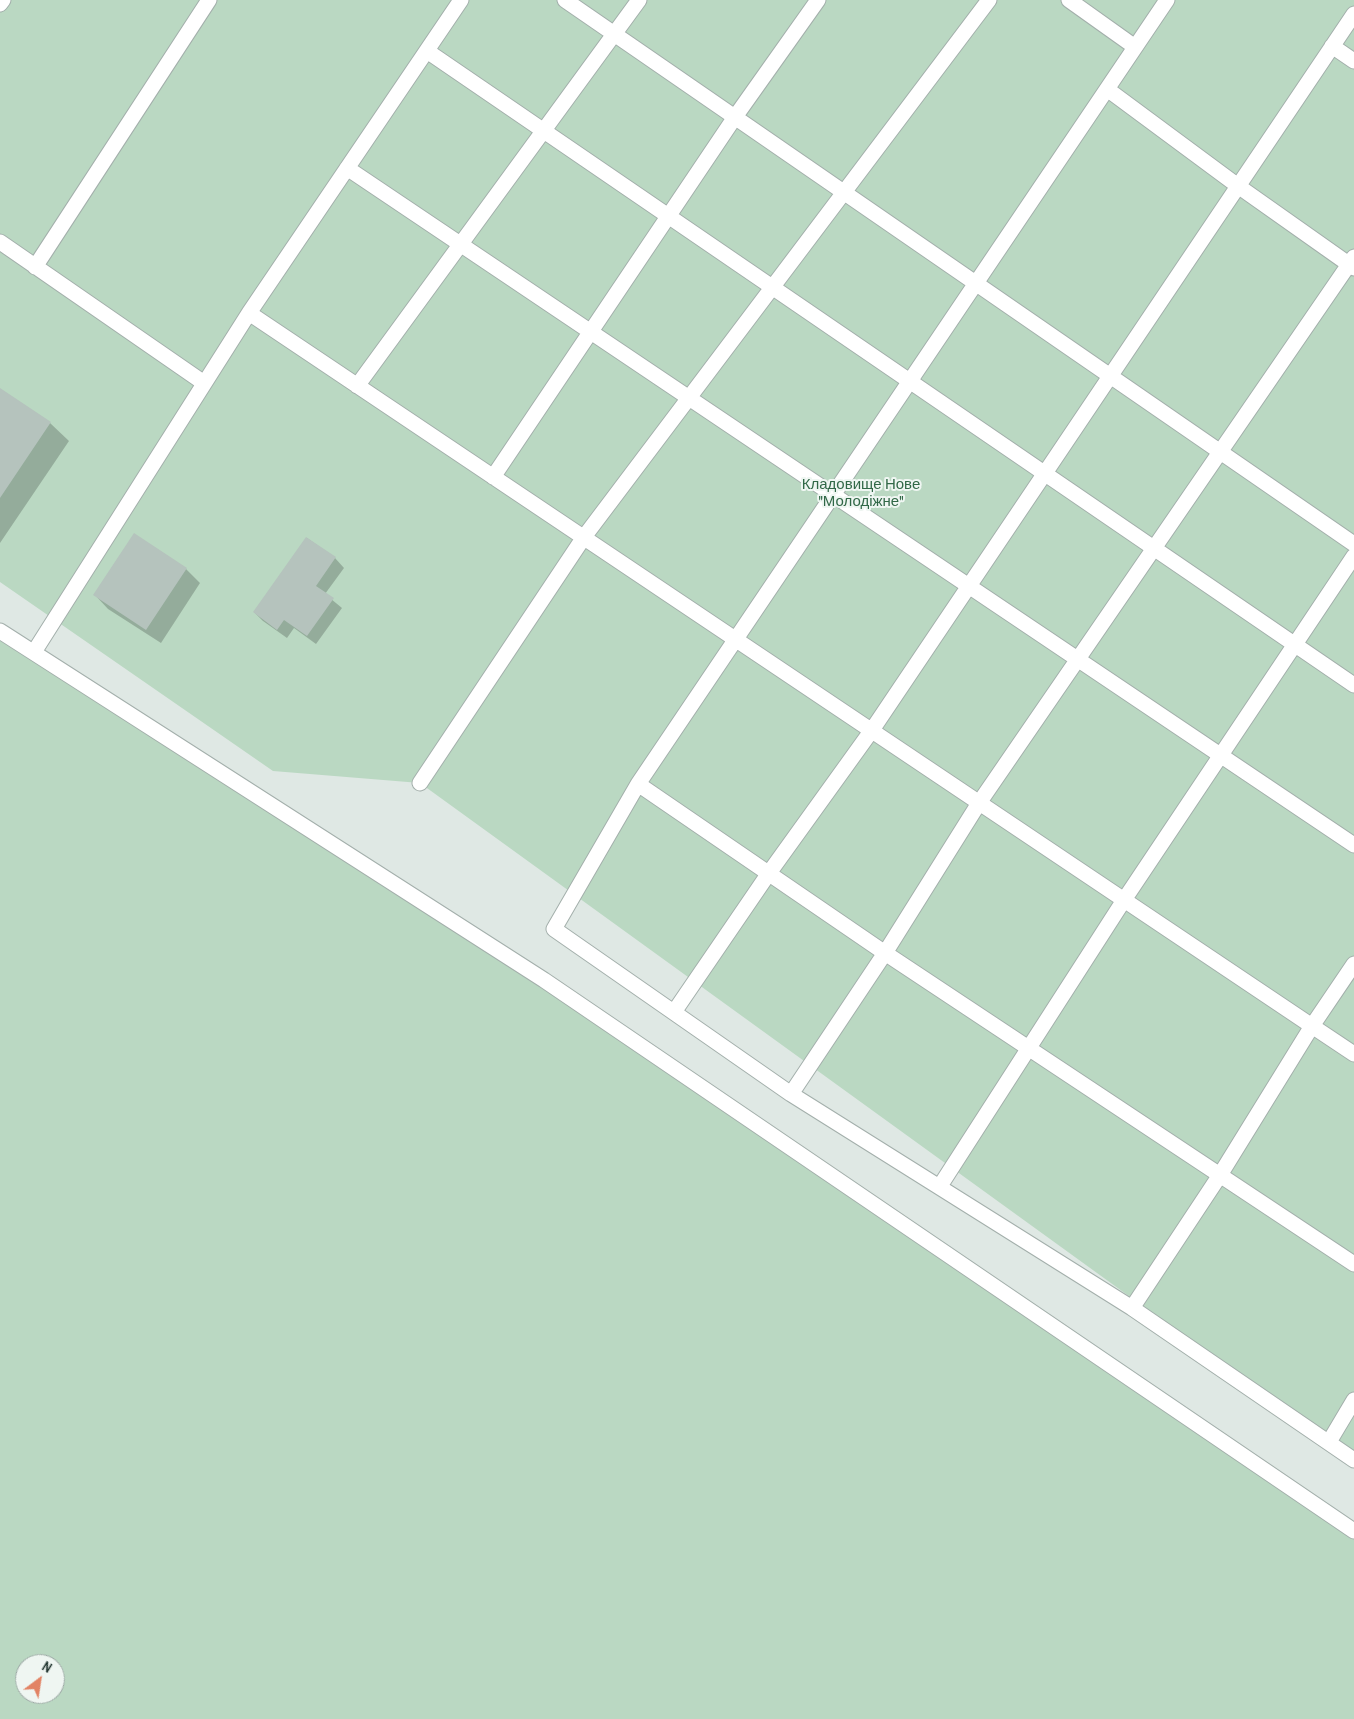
<!DOCTYPE html>
<meta charset="utf-8">
<style>
body{margin:0}
#map{position:relative;width:1354px;height:1719px;overflow:hidden;background:#dfe8e4;font-family:"Archivo Narrow",sans-serif}
canvas{display:block}
.north{position:absolute;left:15px;top:1654px;width:50px;height:50px;box-sizing:border-box;background:#eff6f2;border:1px solid #9da9a5;border-radius:50%;rotate:31deg;font-size:14px;font-weight:700;line-height:20px;text-align:center;color:#223631}
.north::after{content:'';display:block;margin:auto;width:18px;height:22px;background:#e28364;clip-path:polygon(50% 0,100% 100%,50% 72%,0 100%)}
</style>
<div id="map">
<canvas width="1354" height="1719"></canvas>
<div class="north">N</div>
</div>
<script>
const ctx = document.querySelector('canvas').getContext('2d');
ctx.lineJoin = 'round';
function fill(path, color) { ctx.fillStyle = color; ctx.fill(path, 'evenodd'); }
const shape = rows => new Path2D(rows.map(r => 'M' + r).join(''));
function strokePath(path, color, width, dash) { ctx.strokeStyle = color; ctx.lineWidth = width; ctx.lineCap = dash ? 'butt' : 'round'; ctx.setLineDash(dash || []); ctx.stroke(path); }
function write(font, color, halo, rows, align = 'center') {
  ctx.font = font + ' "Archivo Narrow",sans-serif'; ctx.lineWidth = 4; ctx.setLineDash([]); ctx.textBaseline = 'middle'; ctx.strokeStyle = halo; ctx.fillStyle = color; for (const [text, x, y, turn = 0] of rows) {
    ctx.save(); ctx.translate(x, y); ctx.rotate((+turn || 0) * Math.PI / 180); ctx.textAlign = isNaN(turn) ? turn : align; if (halo) ctx.strokeText(text, 0, 0); ctx.fillText(text, 0, 0); ctx.restore();
  }
}
const green = shape([
 [0,0,1354,0,1354,1459,420,783,273,771,0,582],
 [0,631,544,980,1354,1531,1354,1719,0,1719],
 [25,1664,55,1664,55,1694,25,1694]
]);
const shadow = shape([
 [0,389,50,423,69,441,0,543],
 [134,535,186,569,200,583,161,643,108,609,95,595],
 [307,538,335,558,344,568,325,594,342,608,316,644,294,628,287,638,263,621,254,612]
]);
const building = shape([
 [0,388,51,422,0,498],
 [134,533,187,568,146,630,93,595],
 [306,537,336,557,316,586,334,598,307,636,284,620,277,630,253,612]
]);
const service = shape([
 [565,0,1354,544],
 [1069,0,1135,47],
 [1167,0,638,784,554,929,791,1094,1132,1308,1354,1460],
 [0,4,3,0],
 [1332,46,1354,61],
 [427,51,1354,685],
 [1107,89,1238,186,1354,268],
 [347,168,1354,845],
 [0,242,204,383],
 [35,267,209,0],
 [249,313,1312,1026,1354,964],
 [357,386,639,0],
 [493,477,735,117,818,0],
 [34,652,249,313,461,0],
 [420,783,584,537,989,0],
 [638,784,885,953,1354,1264],
 [674,1012,769,873,872,730,1354,14],
 [791,1094,885,953,979,803,1354,257],
 [940,1186,1124,900,1354,556],
 [1132,1308,1220,1175,1312,1026,1354,1054],
 [1329,1442,1354,1400]
]);
const tertiary = shape([
 [0,631,544,980,1354,1531]
]);
const parkNames = [
 ["Кладовище Нове",861,485],
 ["\"Молодіжне\"",861,502]
];
fill(green, '#bad8c2');
fill(shadow, '#0003');
fill(building, '#b5c3bd');
strokePath(service, '#a3afab', 17);
strokePath(tertiary, '#a3afab', 17);
strokePath(service, '#fff', 15);
strokePath(tertiary, '#fff', 15);
write('15px', '#316847', '#eff6f2', parkNames);
</script>
